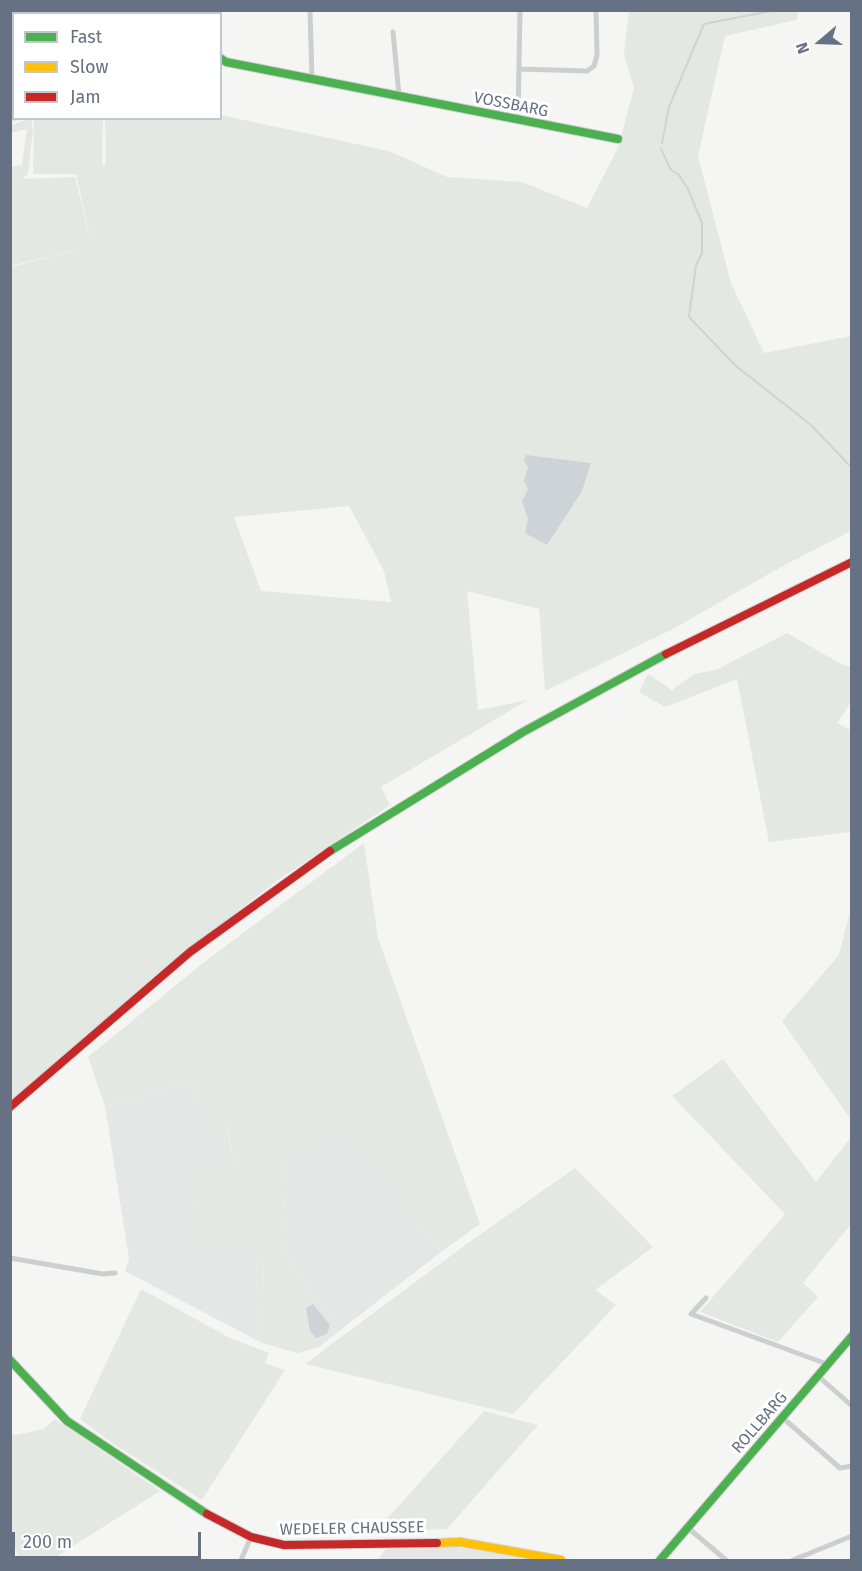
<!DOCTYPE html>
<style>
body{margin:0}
#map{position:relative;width:862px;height:1571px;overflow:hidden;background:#f5f5f4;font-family:"Fira Sans",sans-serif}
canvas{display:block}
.frame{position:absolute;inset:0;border:12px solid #667183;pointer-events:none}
.legend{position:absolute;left:12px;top:12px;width:210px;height:108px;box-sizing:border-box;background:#fff;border:2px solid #c2c6cd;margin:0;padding:8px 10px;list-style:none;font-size:18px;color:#667183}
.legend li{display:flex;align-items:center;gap:12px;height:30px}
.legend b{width:30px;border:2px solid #c2c6cd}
.north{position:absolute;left:790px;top:12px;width:60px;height:60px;-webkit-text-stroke:4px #fff;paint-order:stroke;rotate:251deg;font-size:16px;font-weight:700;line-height:24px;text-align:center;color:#667183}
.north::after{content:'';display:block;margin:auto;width:21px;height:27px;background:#667183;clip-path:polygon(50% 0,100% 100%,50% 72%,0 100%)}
.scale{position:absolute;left:12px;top:1532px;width:189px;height:27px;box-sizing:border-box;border:3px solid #667183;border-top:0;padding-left:8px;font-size:18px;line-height:21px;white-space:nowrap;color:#667183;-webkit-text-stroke:4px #fff;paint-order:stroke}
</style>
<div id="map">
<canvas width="862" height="1571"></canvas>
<div class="frame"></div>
<ul class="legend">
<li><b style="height:8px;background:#4caf50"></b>Fast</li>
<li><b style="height:8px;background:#ffc107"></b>Slow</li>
<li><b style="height:8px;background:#c62828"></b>Jam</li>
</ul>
<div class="north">N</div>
<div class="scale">200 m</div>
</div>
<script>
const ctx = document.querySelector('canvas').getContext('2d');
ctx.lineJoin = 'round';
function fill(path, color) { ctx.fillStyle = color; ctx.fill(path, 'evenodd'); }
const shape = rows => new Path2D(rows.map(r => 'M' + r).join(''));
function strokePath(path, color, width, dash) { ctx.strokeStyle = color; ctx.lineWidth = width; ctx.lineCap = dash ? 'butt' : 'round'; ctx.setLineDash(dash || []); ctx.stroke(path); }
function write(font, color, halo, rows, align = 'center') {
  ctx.font = font + ' "Fira Sans",sans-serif'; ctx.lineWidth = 6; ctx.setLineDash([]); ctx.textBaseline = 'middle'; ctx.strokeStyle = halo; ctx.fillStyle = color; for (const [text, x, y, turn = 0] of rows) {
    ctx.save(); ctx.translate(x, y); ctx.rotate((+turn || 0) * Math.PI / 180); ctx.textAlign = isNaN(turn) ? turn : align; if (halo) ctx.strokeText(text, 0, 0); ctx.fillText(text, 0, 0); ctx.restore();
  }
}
const built = shape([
 [192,1082,207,1129,226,1124,234,1164,199,1196,179,1239,264,1252,262,1343,125,1271,129,1259,105,1106],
 [341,1127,441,1252,339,1331,286,1256,282,1168],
 [457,1547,476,1560,378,1560,386,1549]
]);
const green = shape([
 [11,11,14,11,14,118,31,119,33,129,28,174,22,179,75,177,92,246,76,174,33,174,34,119,103,119,102,165,106,164,105,119,220,118,221,115,389,151,447,177,522,182,587,208,618,148,634,88,624,54,629,11,799,11,796,20,725,36,698,156,731,283,764,353,851,336,851,531,781,567,673,629,545,691,539,609,467,591,478,710,528,700,381,787,390,805,278,880,154,976,11,1103,11,267,88,247,11,266,11,193,15,191,11,192,11,167,22,165,27,129,11,133,11,125,24,121,23,119,11,122],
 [349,506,384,571,391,602,261,591,234,517],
 [201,11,202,13,90,14,89,11],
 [787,633,841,664,851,667,851,702,837,723,851,730,851,832,769,842,737,679,665,707,639,692,648,674,672,690,694,674,716,670],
 [364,843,378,938,480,1224,441,1252,341,1128,282,1168,286,1256,339,1331,319,1347,297,1353,262,1343,264,1253,178,1240,199,1196,187,1174,234,1164,227,1125,207,1130,192,1082,105,1106,88,1057,203,963],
 [851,907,852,1120,851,1120,782,1021,839,955],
 [723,1059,816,1182,851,1137,851,1224,803,1283,818,1297,778,1342,700,1312,785,1214,672,1096],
 [575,1168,653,1247,595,1290,616,1305,513,1414,305,1364,468,1243],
 [141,1289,230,1338,269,1353,265,1363,285,1370,202,1500,112,1443,80,1419],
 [484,1411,538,1425,447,1529,375,1532],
 [55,1419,160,1491,51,1560,20,1560,11,1539,11,1436,44,1429],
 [457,1547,532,1560,476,1560]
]);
const water = shape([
 [526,455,591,463,582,491,547,545,525,533,528,519,522,501,528,489,524,481,528,467,524,460],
 [313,1304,330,1325,327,1334,316,1338,310,1331,306,1308]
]);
const stream = shape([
 [662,143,669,107,704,24,776,10],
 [661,149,671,170,679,175,688,189,702,223,702,253,696,265,689,317,736,366,811,425,852,468]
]);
const street = shape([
 [204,10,205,14],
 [310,10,312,79],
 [393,32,399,95],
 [519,69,587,71,594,66,597,55,596,10],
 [518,120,520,10],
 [10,1258,103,1274,115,1273],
 [706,1298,691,1314,827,1364],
 [818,1376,852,1406],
 [783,1418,840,1468,852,1466],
 [687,1527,726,1560],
 [241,1560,251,1537],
 [793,1560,852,1536]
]);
const fast = shape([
 [220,58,226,62,618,139],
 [330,851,523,732,666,654],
 [10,1360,67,1421,207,1514],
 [660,1560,852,1336]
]);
const slow = shape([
 [437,1543,460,1542,561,1560]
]);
const jam = shape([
 [666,654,852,562],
 [10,1107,190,952,330,851],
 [207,1514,251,1537,284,1545,437,1543]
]);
const streetNames = [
 ["VOSSBARG",511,105,11],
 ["ROLLBARG",760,1423,-49],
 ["WEDELER CHAUSSEE",352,1529,-1]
];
fill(built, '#e5e6e6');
fill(green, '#e4e8e2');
fill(water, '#ced3d7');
strokePath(stream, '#ced3d7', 2);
strokePath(fast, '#d2d3d3', 10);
strokePath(slow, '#d2d3d3', 10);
strokePath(jam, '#d2d3d3', 10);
strokePath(street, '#cdcecf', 5);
strokePath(fast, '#4caf50', 8);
strokePath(slow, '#ffc107', 8);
strokePath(jam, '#c62828', 8);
write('16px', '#667183', '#fff', streetNames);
</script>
